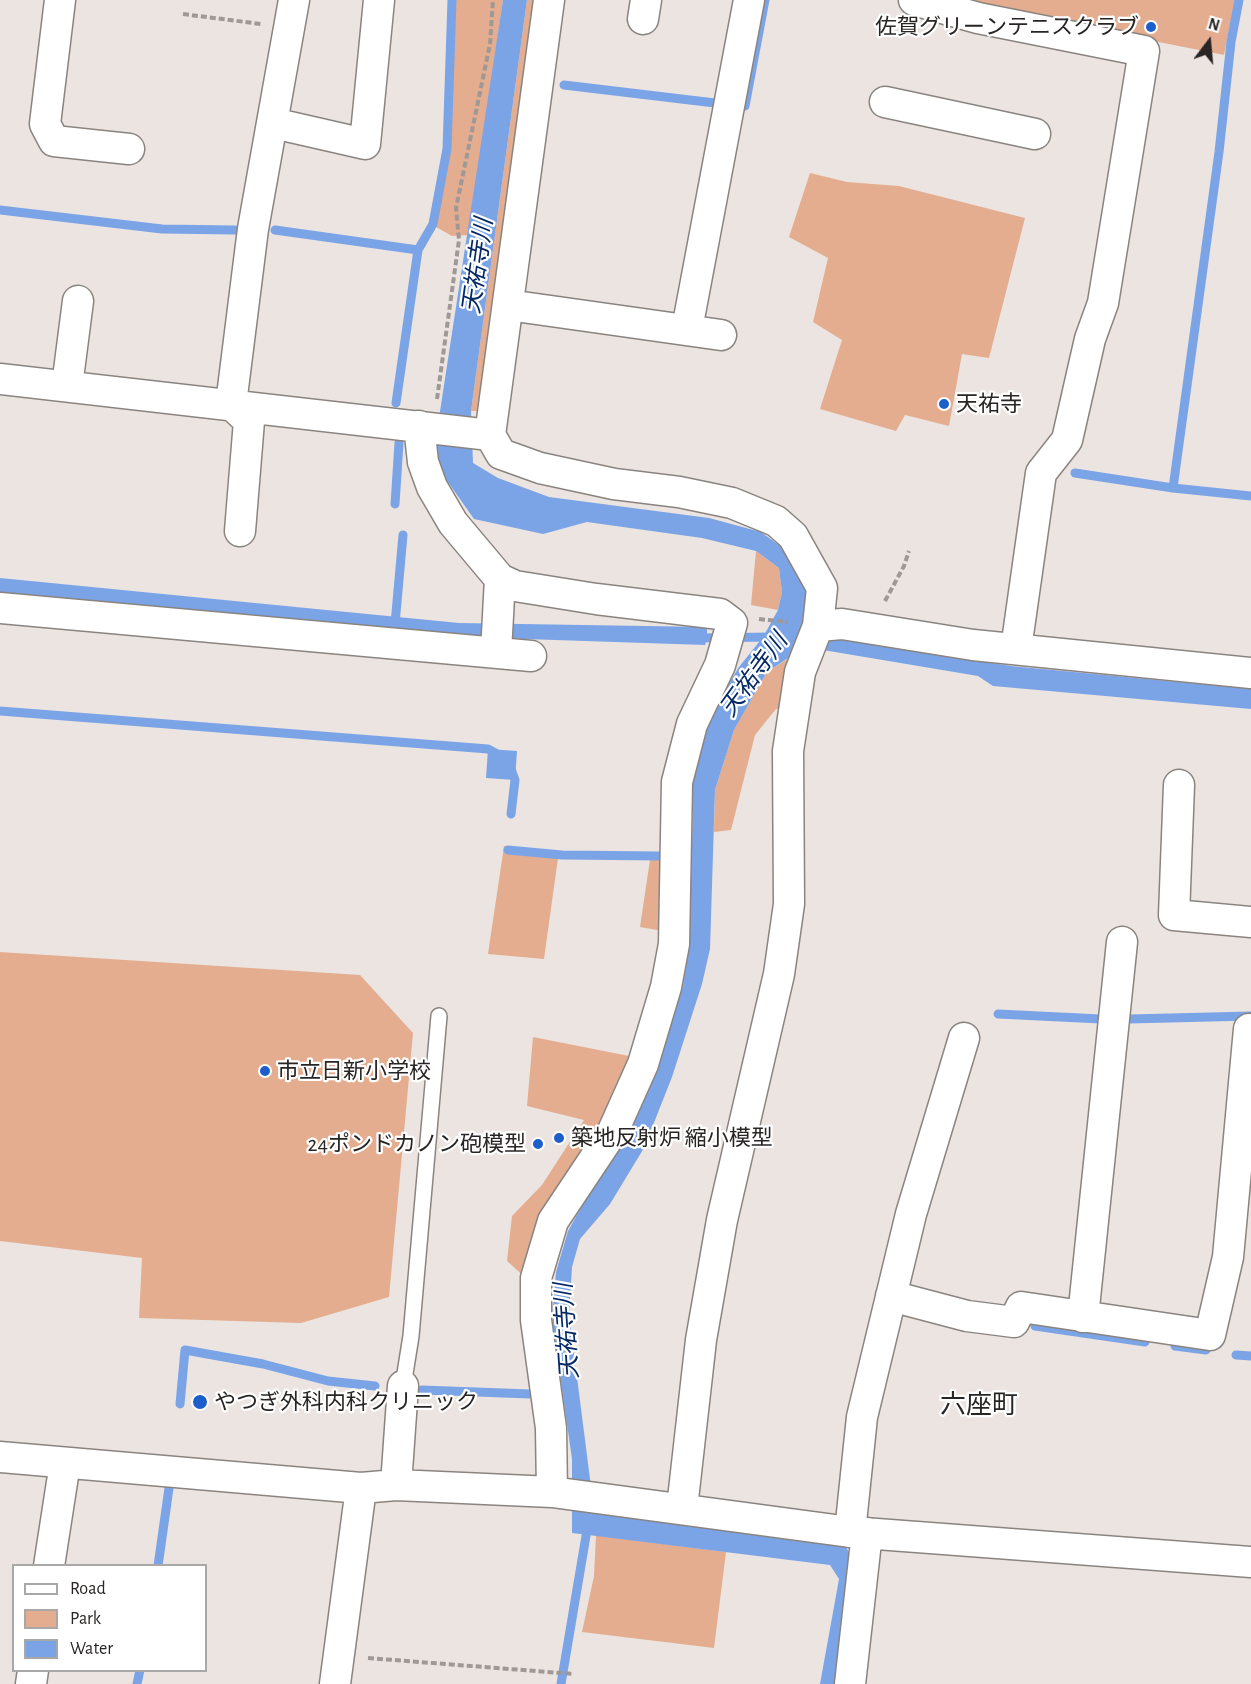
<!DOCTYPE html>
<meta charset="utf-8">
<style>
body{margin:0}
#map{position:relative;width:1251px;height:1684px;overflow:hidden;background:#ebe4e0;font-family:"Alegreya Sans",sans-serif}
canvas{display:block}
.legend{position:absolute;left:12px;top:1564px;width:195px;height:108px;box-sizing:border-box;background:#fff;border:2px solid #a9a8a7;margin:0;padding:8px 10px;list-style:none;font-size:18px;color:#282524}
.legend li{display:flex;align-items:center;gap:12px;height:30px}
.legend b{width:30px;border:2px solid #a9a8a7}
.north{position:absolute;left:1179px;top:12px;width:60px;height:60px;-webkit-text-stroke:4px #fff;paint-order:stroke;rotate:16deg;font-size:16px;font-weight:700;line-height:24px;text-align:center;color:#282524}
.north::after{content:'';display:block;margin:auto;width:21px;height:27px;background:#282524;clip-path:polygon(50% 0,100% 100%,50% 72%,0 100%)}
</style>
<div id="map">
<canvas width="1251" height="1684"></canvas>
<ul class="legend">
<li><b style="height:8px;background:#fff"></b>Road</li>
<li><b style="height:16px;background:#e4ad8f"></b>Park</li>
<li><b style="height:16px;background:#7ba4e7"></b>Water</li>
</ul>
<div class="north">N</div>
</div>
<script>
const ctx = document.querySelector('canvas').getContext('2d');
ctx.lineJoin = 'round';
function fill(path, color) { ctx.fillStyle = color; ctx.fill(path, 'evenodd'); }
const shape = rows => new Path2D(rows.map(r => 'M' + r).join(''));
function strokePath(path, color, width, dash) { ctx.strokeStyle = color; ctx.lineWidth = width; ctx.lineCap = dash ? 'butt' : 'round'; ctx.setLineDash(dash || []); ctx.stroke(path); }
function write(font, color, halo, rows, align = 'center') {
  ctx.font = font + ' "Alegreya Sans","Noto Sans JP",sans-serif'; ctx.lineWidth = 4.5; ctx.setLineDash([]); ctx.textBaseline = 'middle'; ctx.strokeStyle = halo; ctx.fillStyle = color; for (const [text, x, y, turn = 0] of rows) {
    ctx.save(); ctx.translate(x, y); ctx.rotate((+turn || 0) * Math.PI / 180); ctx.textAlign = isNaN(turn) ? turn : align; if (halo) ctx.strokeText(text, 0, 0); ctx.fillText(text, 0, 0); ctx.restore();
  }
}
const green = shape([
 [450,0,503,0,469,235,452,236,429,223,443,148],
 [527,0,534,0,479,411,471,411],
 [947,0,1235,0,1224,55],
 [810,173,847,182,899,186,1025,218,989,358,962,354,949,426,905,415,896,431,820,409,842,340,813,322,828,258,789,237],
 [756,551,779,568,782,592,778,610,751,605],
 [794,655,787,709,776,709,755,735,731,830,714,832,715,790,734,730,767,672],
 [504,846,559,851,544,959,488,954],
 [667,852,663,931,640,927,651,853],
 [0,952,360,975,413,1033,389,1297,301,1323,139,1318,142,1258,0,1241],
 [533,1037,634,1057,528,1280,507,1261,512,1216,542,1185,584,1120,527,1106],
 [596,1535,726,1552,714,1648,582,1632,594,1576]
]);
const water = shape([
 [503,0,527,0,471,411,473,463,498,478,549,497,709,518,761,532,791,554,805,576,806,598,801,629,842,640,1011,666,1251,689,1251,709,993,686,978,676,805,647,767,672,734,730,715,790,710,949,702,984,672,1077,644,1148,610,1204,580,1239,572,1267,569,1315,594,1510,846,1547,857,1567,842,1684,820,1684,839,1579,830,1565,572,1533,572,1459,552,1318,556,1272,568,1231,592,1188,627,1139,655,1070,683,986,689,946,693,810,686,807,705,721,739,667,763,637,778,610,782,592,779,568,756,551,702,538,587,522,543,534,474,519,443,475,435,444],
 [0,578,459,623,707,627,707,638,705,645,465,637,0,596],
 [488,749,517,751,515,780,486,778]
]);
const stream = shape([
 [1239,0,1231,42,1219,152,1173,488,1251,496],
 [564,85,715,103],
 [745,106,765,0],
 [0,210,162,229,235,230],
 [275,230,418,250],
 [396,403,418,250,433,224,447,149,452,0],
 [1075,473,1173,488],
 [395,504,399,443],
 [395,624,403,535],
 [697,638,773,637],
 [0,711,488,749,499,755],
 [511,769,515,780,511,814],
 [508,850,562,855,660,856],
 [998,1014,1101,1019],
 [1129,1019,1251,1016],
 [1035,1326,1145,1342],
 [1175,1346,1206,1350],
 [1236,1355,1251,1356],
 [422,1390,530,1394],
 [180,1404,185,1350,263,1364,328,1381,375,1386],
 [158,1566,169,1488],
 [137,1684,140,1670],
 [561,1684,588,1524]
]);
const path = shape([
 [183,14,261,24],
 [437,399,459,240,456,208,490,44,493,0],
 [885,601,904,566,909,551],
 [759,619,787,622],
 [368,1658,574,1674]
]);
const lane = shape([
 [403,1386,411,1336,439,1016]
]);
const street = shape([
 [60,0,45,124,54,141,129,149],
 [549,0,490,435,501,454,540,468,614,484,679,492,732,503,776,521,793,536,822,588,818,626,800,672,788,751,789,904,779,974,722,1220,701,1340,682,1508],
 [914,0,978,18,1144,51,1103,303,1090,339,1067,440,1041,473,1016,649],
 [643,19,646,0],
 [885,102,1035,134],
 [273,123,365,144,379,0],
 [508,305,721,335],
 [687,329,749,0],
 [0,379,490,435],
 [67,386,78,301],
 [419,426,423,462,432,487,453,523,500,579,515,586,596,599,720,614,732,623,720,665,692,724,677,782,674,944,666,987,643,1064,613,1131,553,1221,536,1278,536,1320,551,1428,552,1492],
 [240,531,249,421,231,404,253,229,294,0],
 [0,608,531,656],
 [818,626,842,624,973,645,1251,673],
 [496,652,500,579],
 [1179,785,1174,915,1251,922],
 [891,1296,967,1316,1014,1322,1021,1307,1210,1335,1228,1257,1249,1029],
 [1083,1317,1122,942],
 [0,1457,361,1488,396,1485,552,1492,850,1532,1251,1562],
 [396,1485,403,1386],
 [850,1532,862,1417,911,1214,964,1038],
 [49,1566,65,1463],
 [31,1684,33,1670],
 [335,1684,361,1488],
 [850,1684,867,1533]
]);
const markers = [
 [1151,27,6,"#1c5fcb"],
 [944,404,6,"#1c5fcb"],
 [265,1071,6,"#1c5fcb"],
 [559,1138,6,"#1c5fcb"],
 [538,1144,6,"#1c5fcb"],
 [200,1402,8,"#1c5fcb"]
];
const poiNames = [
 ["佐賀グリーンテニスクラブ",1139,27,"right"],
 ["天祐寺",956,404],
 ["市立日新小学校",277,1071],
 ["築地反射炉 縮小模型",571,1138],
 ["24ポンドカノン砲模型",526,1144,"right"],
 ["やつぎ外科内科クリニック",214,1402]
];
const waterNames = [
 ["天祐寺川",478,266,-82],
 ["天祐寺川",754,675,-54],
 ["天祐寺川",567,1331,-94]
];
const quarterNames = [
 ["六座町",979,1405]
];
fill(green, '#e4ad8f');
fill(water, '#7ba4e7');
strokePath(stream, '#7ba4e7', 9);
strokePath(lane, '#8a8480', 18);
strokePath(street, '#8a8480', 33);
strokePath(path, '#9e9896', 4, [6, 3]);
strokePath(lane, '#fff', 15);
strokePath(street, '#fff', 30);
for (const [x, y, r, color] of markers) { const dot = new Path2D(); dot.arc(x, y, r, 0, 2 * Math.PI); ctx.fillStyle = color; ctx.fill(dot); strokePath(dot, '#fff', 2); }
write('22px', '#282524', '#fff', poiNames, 'left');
write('italic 24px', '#052964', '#fff', waterNames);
write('26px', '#282524', '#fff', quarterNames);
</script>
